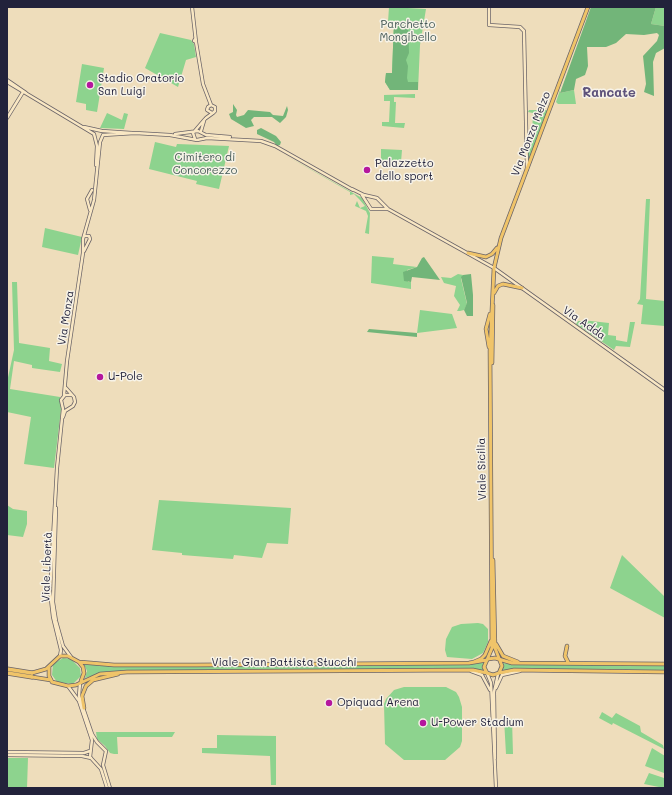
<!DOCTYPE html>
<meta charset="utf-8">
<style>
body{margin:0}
#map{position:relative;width:672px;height:795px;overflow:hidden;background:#edb;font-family:Mali,sans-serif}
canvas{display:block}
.frame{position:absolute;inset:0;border:8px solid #22223b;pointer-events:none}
</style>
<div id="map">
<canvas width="672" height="795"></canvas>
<div class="frame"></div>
</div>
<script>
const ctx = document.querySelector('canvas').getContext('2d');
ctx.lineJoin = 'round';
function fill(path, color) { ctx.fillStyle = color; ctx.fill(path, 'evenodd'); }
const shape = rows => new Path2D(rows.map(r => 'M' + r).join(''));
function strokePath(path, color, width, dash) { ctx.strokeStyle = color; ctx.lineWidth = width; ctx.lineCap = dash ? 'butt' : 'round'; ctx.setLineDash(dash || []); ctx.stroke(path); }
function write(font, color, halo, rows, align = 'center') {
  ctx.font = font + ' Mali,sans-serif'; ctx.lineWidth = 3; ctx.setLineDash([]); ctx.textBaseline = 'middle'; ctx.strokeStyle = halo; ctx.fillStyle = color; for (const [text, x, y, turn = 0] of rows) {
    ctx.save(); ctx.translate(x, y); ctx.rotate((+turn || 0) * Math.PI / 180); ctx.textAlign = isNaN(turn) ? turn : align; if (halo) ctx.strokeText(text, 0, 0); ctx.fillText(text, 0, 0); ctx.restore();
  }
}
const green = shape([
 [389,7,426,9,420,45,418,90,390,90,385,82,386,73,392,73,394,22,388,22],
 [656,7,665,7,665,26,651,24],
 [160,33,191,40,194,44,196,57,186,60,178,87,145,68],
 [82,64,104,68,98,106,95,105,98,106,97,112,86,110,86,104,76,102],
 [560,90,560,93,574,90,576,104,558,104,556,102],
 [415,94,415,98,394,97,394,102,396,102,395,123,405,123,404,128,382,126,382,122,389,122,390,101,384,101,384,95],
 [529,110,546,110,548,111,529,162,527,161,527,134,532,134,533,113,528,112],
 [107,113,122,120,124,113,128,114,124,129,100,128],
 [155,142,176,147,177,144,229,146,219,189,196,184,197,181,149,169],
 [381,149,402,150,401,162,381,162],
 [285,155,362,198,370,213,369,234,365,233,368,216,366,211,355,206,357,201,360,208,365,206,359,199,354,194,350,195,350,192],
 [646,199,650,199,646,299,665,301,665,326,641,324,643,305,637,304,640,299],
 [45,228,82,237,78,255,42,247],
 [372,256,394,258,393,264,417,267,407,270,408,282,411,282,411,289,371,283],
 [458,274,463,275,461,279,467,304,464,310,460,311,457,311,460,305,454,296,456,286,444,283,441,277,451,278],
 [12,282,17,282,19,343,50,348,49,361,62,364,60,372,32,368,32,365,14,361,10,389,60,397,61,410,54,468,24,464,31,417,7,412,7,382,14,350],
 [420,310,452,314,457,328,417,333],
 [582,320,609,323,608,335,616,336,616,340,627,342,630,322,635,322,630,347,616,346,614,350,576,324,578,321,582,321],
 [159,500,291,508,288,544,267,543,262,558,234,555,233,559,182,555,182,553,152,550],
 [7,505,13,509,27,511,27,524,23,537,7,535],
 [622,555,665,597,665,618,610,588],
 [478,623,483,624,488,629,488,642,483,653,472,659,447,657,445,650,446,639,452,627,461,624],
 [63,658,71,659,80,668,81,676,73,684,57,682,52,675,53,664],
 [484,663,483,670,121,671,104,672,85,678,87,671,84,664,121,667,306,667],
 [502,663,512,664,665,665,665,670,512,669,502,671],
 [404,687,446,687,456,692,459,697,462,707,462,741,460,747,445,760,404,760,385,744,384,704,386,699,394,690],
 [602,712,612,718,616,713,640,726,641,732,663,745,664,749,613,723,612,725,599,718],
 [504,719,512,719,513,754,506,754],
 [96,732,175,732,172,737,117,737,118,754,114,754,110,753,105,746,97,739],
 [217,735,276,736,276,785,271,785,270,756,202,753,202,748,217,748],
 [652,748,665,756,664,773,645,766],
 [7,758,28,758,27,788,7,788],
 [649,773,664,778,664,788,644,784]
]);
const forest = shape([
 [591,7,656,7,651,24,665,26,665,48,656,53,653,62,654,96,644,92,646,84,643,56,657,41,659,35,657,33,644,35,626,34,616,43,606,47,587,47,588,66,585,75,576,79,574,90,560,93],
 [394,22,408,22,409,53,406,60,408,66,407,78,408,82,418,82,418,90,390,90,385,82,386,73,392,73],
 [233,104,237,110,236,115,237,117,244,115,248,110,270,112,273,115,283,116,287,106,288,110,286,117,280,123,272,117,254,117,251,120,254,126,246,128,231,119,229,114,233,112],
 [261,128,276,136,281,142,280,145,277,146,274,142,257,134,257,130],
 [424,257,440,280,412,277,411,282,404,281,403,272,417,267,422,258],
 [471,274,473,295,473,316,467,316,464,310,467,303,461,277,463,275],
 [369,329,417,333,417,337,367,332]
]);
const secondary = shape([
 [192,7,196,42,194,41,195,39],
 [489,7,489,25,520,27,524,31,527,169],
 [196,42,203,84,211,105],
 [7,80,26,93],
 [7,82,94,134,97,146,96,165],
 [7,118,23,92],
 [206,118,213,113,215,111,215,107,211,105,208,107,207,110,212,113],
 [84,127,102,131,132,133],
 [201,131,204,121],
 [175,134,198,131,206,135,230,137],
 [103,135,135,133,170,135,197,140,207,138,261,141,275,146,353,190],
 [195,139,193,133,205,119],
 [352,189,364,195,377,198,388,209,494,268,665,390],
 [362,195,371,209,387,209],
 [90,210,87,199,92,190],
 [84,236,89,236,90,239,84,251],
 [64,395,67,361,83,253,83,239,94,200,100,142,103,135],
 [63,417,65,411,73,406,75,402,74,397,66,388],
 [56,508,53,602,56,621,63,646,71,657],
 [60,656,61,650,53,617,50,591,57,468,63,409,61,400,65,395,71,395],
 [471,671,482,675,490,690],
 [487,673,491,683,496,788],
 [80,683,79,696,92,734,97,742,106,751,103,765,110,788],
 [68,686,79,701,92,740,90,757,101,769,107,788],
 [496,688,502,675,520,671],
 [7,752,84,753,90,751],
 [7,755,82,756,91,758],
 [495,758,494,692,498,674]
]);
const primary = shape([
 [468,253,486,257,492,254,497,248],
 [494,293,498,286,503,284,522,288],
 [489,347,486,329,490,314],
 [492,363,493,305],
 [493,560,495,648,502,666,499,673,493,675,487,673,484,667,492,648,490,351,494,268,501,238,588,7],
 [496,644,503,656,518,662],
 [567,646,565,656,568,662],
 [488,659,495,658,512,663,665,664],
 [79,662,114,665,195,665,469,663,487,660],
 [474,662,481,659,485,655,491,641],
 [49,667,49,676,52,682,68,686,76,685,100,674,127,672,473,670,487,673],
 [32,673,46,669,60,656,68,656,79,662,83,667,84,673,81,681],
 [499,673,514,670,665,672],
 [32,677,51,680],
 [84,708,82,696,86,686,93,680,118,674]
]);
const highway = shape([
 [7,669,32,673],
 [7,673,32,677]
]);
const markers = [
 [90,85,4,"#b5179e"],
 [367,170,4,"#b5179e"],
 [100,377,4,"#b5179e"],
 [329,703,4,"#b5179e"],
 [423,723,4,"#b5179e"]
];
const parkNames = [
 ["Parchetto",408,25],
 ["Mongibello",408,38],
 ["Cimitero di",205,158],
 ["Concorezzo",205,171]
];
const poiNames = [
 ["Stadio Oratorio",98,79],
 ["San Luigi",98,92],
 ["Palazzetto",375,164],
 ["dello sport",375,177],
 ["U-Pole",108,377],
 ["Opiquad Arena",337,703],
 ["U-Power Stadium",431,723]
];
const streetNames = [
 ["Via Monza Melzo",531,134,-69],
 ["Via Monza",66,318,-81],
 ["Via Adda",584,323,35],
 ["Viale Sicilia",482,469,-91],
 ["Viale Libertà",47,567,-88],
 ["Viale Gian Battista Stucchi",284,663]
];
const quarterNames = [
 ["Rancate",609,93]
];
fill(green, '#8dd38e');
fill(forest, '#72b579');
strokePath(secondary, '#696368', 4);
strokePath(primary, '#696368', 4.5);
strokePath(highway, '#696368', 5);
strokePath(secondary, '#f9e7c3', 2.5);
strokePath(primary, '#f0c469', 3);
strokePath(highway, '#f0c469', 3.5);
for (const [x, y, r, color] of markers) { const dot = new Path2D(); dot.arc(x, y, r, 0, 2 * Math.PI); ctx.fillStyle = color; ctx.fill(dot); strokePath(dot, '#f7f3e8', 1.5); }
write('11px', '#425754', '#f7f3e8', parkNames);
write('11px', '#22223b', '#f7f3e8', poiNames, 'left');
write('11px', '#22223b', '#f7f3e8', streetNames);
write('bold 13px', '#5e537b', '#f7f3e8', quarterNames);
</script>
